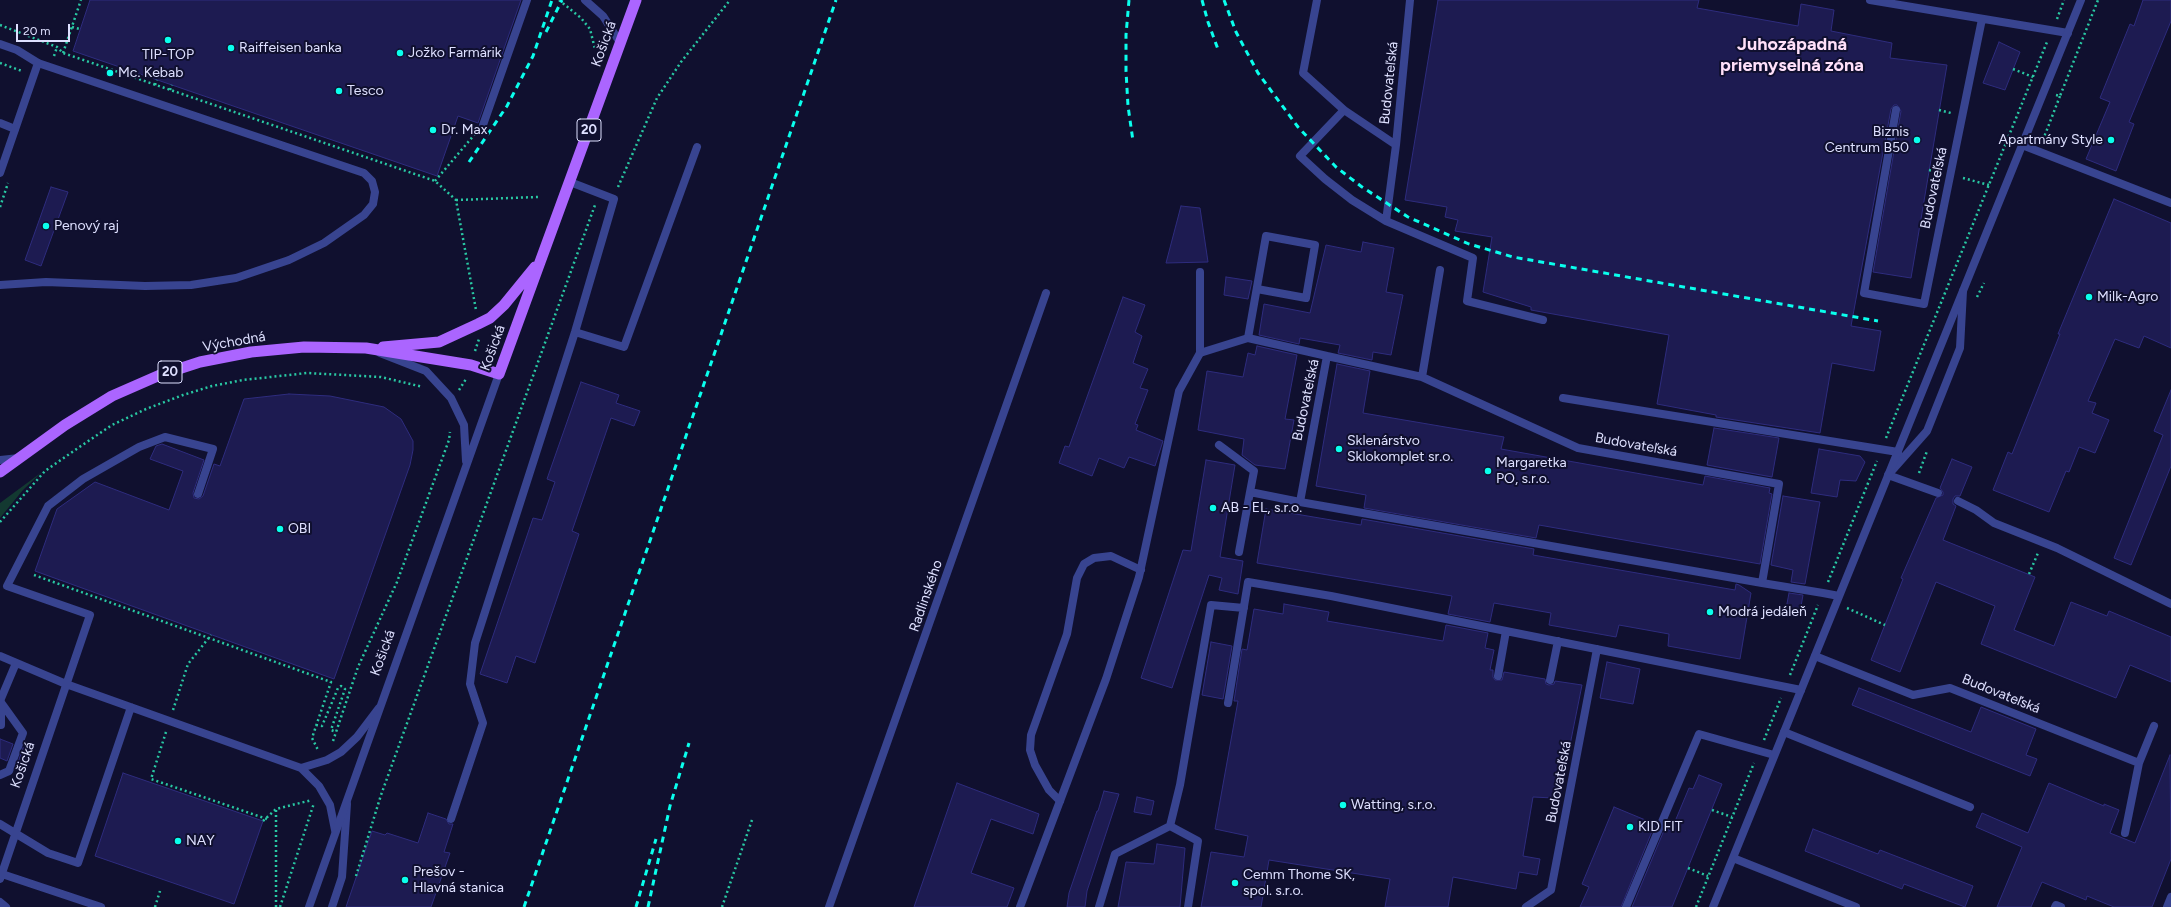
<!DOCTYPE html>
<meta charset="utf-8">
<style>
body{margin:0}
#map{position:relative;width:2171px;height:907px;overflow:hidden;background:#10102f;font-family:Figtree,sans-serif}
canvas{display:block}
.scale{position:absolute;left:16px;top:24px;width:54px;height:18px;box-sizing:border-box;border:2px solid #dee0ff;border-top:0;padding-left:5px;font-size:12px;line-height:14px;white-space:nowrap;color:#dee0ff;-webkit-text-stroke:3px #10102f;paint-order:stroke}
</style>
<div id="map">
<canvas width="2171" height="907"></canvas>
<div class="scale">20 m</div>
</div>
<script>
const ctx = document.querySelector('canvas').getContext('2d');
ctx.lineJoin = 'round';
function fill(path, color) { ctx.fillStyle = color; ctx.fill(path, 'evenodd'); }
const shape = rows => new Path2D(rows.map(r => 'M' + r).join(''));
function strokePath(path, color, width, dash) { ctx.strokeStyle = color; ctx.lineWidth = width; ctx.lineCap = dash ? 'butt' : 'round'; ctx.setLineDash(dash || []); ctx.stroke(path); }
function write(font, color, halo, rows, align = 'center') {
  ctx.font = font + ' Figtree,sans-serif'; ctx.lineWidth = 4; ctx.setLineDash([]); ctx.textBaseline = 'middle'; ctx.strokeStyle = halo; ctx.fillStyle = color; for (const [text, x, y, turn = 0] of rows) {
    ctx.save(); ctx.translate(x, y); ctx.rotate((+turn || 0) * Math.PI / 180); ctx.textAlign = isNaN(turn) ? turn : align; if (halo) ctx.strokeText(text, 0, 0); ctx.fillText(text, 0, 0); ctx.restore();
  }
}
const green = shape([
 [42,472,23,490,0,518,0,503]
]);
const building = shape([
 [90,0,521,0,478,123,458,116,437,176,73,51,90,0],
 [1438,0,1699,0,1697,8,1798,26,1801,4,1834,10,1831,31,1892,43,1890,58,1947,65,1911,278,1873,272,1901,111,1897,105,1894,105,1891,109,1851,326,1881,331,1874,371,1832,363,1820,433,1716,417,1716,415,1657,404,1669,335,1531,310,1531,307,1483,292,1492,237,1455,231,1458,220,1445,217,1447,207,1405,200,1438,0],
 [2143,0,2171,0,2171,21,2129,122,2134,124,2116,171,2086,159,2110,102,2100,98,2130,24,2134,26,2143,0],
 [1999,42,2020,52,2005,90,1983,83,1999,42],
 [51,187,68,192,41,266,25,260,51,187],
 [2114,199,2171,223,2171,348,2144,336,2139,348,2115,339,2088,401,2096,403,2092,413,2109,420,2095,453,2079,447,2069,472,2066,471,2049,512,1993,490,2008,452,2012,454,2060,334,2058,334,2114,199],
 [1181,206,1200,208,1208,262,1166,263,1181,206],
 [1363,242,1394,248,1386,292,1403,295,1391,355,1373,352,1372,360,1338,353,1340,345,1300,338,1299,344,1259,335,1264,304,1310,313,1326,245,1361,252,1363,242],
 [1226,277,1252,281,1248,299,1224,295,1226,277],
 [1123,297,1145,305,1135,332,1142,336,1133,363,1148,369,1140,388,1148,390,1135,424,1138,425,1136,430,1163,441,1155,466,1129,457,1124,468,1099,458,1092,476,1059,463,1065,446,1069,447,1123,297],
 [1257,346,1297,355,1285,419,1294,420,1285,469,1255,465,1242,455,1244,439,1198,430,1207,371,1243,377,1248,353,1255,355,1257,346],
 [1337,364,1370,371,1363,413,1504,437,1501,449,1703,485,1705,476,1770,488,1769,493,1772,494,1760,564,1539,525,1536,538,1364,508,1366,495,1316,486,1337,364],
 [581,382,619,395,616,403,640,411,634,426,611,418,572,531,579,534,535,663,516,656,507,683,480,674,533,518,542,520,555,482,547,479,581,382],
 [2171,390,2171,466,2131,565,2114,558,2163,435,2154,431,2171,390],
 [289,394,330,396,384,407,401,419,413,441,413,450,410,465,334,679,35,571,57,509,95,482,169,510,183,471,150,459,156,446,162,444,204,460,193,493,194,498,199,499,203,496,214,464,220,466,244,399,289,394],
 [1714,428,1779,438,1772,477,1707,465,1714,428],
 [1819,449,1860,456,1865,462,1856,481,1840,480,1837,497,1811,493,1819,449],
 [1952,459,1972,467,1960,496,1955,496,1953,499,1953,504,1956,506,1943,540,2035,577,2014,630,2054,646,2071,602,2107,616,2109,611,2171,637,2171,682,2130,665,2116,698,1981,644,1995,606,1936,582,1900,672,1871,660,1903,579,1901,578,1936,498,1943,495,1943,492,1940,488,1952,459],
 [1206,460,1235,465,1220,557,1243,561,1238,594,1219,590,1222,578,1209,575,1172,688,1141,678,1183,550,1191,551,1206,460],
 [1783,496,1820,502,1805,584,1791,582,1793,570,1771,565,1783,496],
 [1266,509,1361,525,1362,519,1534,549,1533,555,1735,590,1736,584,1739,585,1751,593,1740,659,1668,646,1669,634,1619,625,1616,637,1549,625,1551,613,1494,603,1490,622,1448,614,1452,596,1257,563,1266,509],
 [1789,593,1803,595,1800,612,1786,609,1789,593],
 [1284,604,1329,612,1327,621,1443,641,1446,625,1488,633,1485,648,1494,650,1490,670,1493,670,1493,677,1495,680,1502,680,1504,672,1545,679,1546,684,1549,685,1554,684,1555,681,1582,685,1560,795,1553,798,1533,797,1523,856,1540,859,1537,875,1519,872,1516,889,1453,877,1448,907,1385,907,1390,879,1269,860,1261,907,1201,907,1211,852,1244,857,1248,836,1215,829,1238,701,1234,701,1242,649,1247,650,1254,609,1283,614,1284,604],
 [1211,642,1232,646,1223,699,1202,695,1211,642],
 [1607,662,1640,669,1633,704,1600,698,1607,662],
 [1859,688,1971,732,1981,707,2036,729,2026,755,2037,759,2030,776,1852,705,1859,688],
 [0,739,13,744,7,761,0,758,0,739],
 [23,748,33,751,27,768,17,765,23,748],
 [2170,755,2171,859,2152,907,2114,907,2087,896,2086,900,2042,882,2031,907,1997,907,2022,847,1976,827,1982,813,2028,833,2049,783,2104,806,2104,804,2119,810,2110,833,2135,843,2170,755],
 [123,773,263,821,234,904,95,856,123,773],
 [1699,775,1722,784,1672,907,1632,907,1665,828,1671,831,1689,788,1693,789,1699,775],
 [957,783,1039,814,1033,834,991,819,971,873,1014,888,1007,907,914,907,957,783],
 [1104,791,1119,794,1087,891,1085,907,1067,907,1069,893,1097,811,1098,811,1104,791],
 [1137,797,1154,801,1151,815,1134,812,1137,797],
 [1614,807,1655,824,1621,907,1580,907,1589,887,1582,884,1614,807],
 [428,813,446,819,449,824,453,824,444,852,450,853,431,907,346,907,372,831,385,835,387,833,418,843,428,813],
 [1813,829,1878,854,1880,850,1973,886,1965,907,1904,884,1902,889,1805,851,1813,829],
 [1157,844,1185,848,1180,907,1118,907,1126,862,1154,864,1157,844]
]);
const path = shape([
 [559,0,581,18,590,29,595,49],
 [2057,19,2064,0],
 [0,25,57,47,63,53,435,181,456,200,476,310],
 [72,27,80,29],
 [63,53,81,0],
 [54,56,57,47],
 [0,63,22,71],
 [2013,69,2033,77],
 [155,85,157,80],
 [170,90,172,85],
 [2056,95,2060,96,2098,0],
 [1939,110,1951,113],
 [2043,140,2060,96],
 [1929,170,1938,172],
 [1963,178,1989,185],
 [435,181,475,134],
 [618,187,657,98,681,62,730,0],
 [456,200,538,197],
 [0,207,8,183],
 [1921,221,1928,222],
 [1977,297,1984,283],
 [475,351,479,339],
 [459,390,466,379],
 [1886,438,2047,42],
 [1919,473,1927,451],
 [0,522,45,471,78,448,112,425,146,409,183,395,212,386,243,380,307,373,381,377,423,387],
 [2029,574,2038,553],
 [34,575,331,682,312,738,318,750],
 [1828,582,1877,461],
 [1847,608,1885,625],
 [1790,675,1818,605],
 [173,710,188,664,211,635],
 [316,725,322,726,338,688,341,686,345,689,331,730,336,732],
 [166,732,151,779,267,819],
 [1764,740,1781,698],
 [333,741,358,667,397,582,449,440,450,432],
 [276,810,276,907],
 [1712,810,1732,817],
 [263,821,276,809,312,800],
 [1688,868,1708,876],
 [356,876,381,795,595,205],
 [155,907,160,891],
 [280,907,314,803],
 [722,907,752,820],
 [1696,907,1754,763]
]);
const service = shape([
 [585,0,603,16,621,44],
 [1317,0,1303,73,1344,110,1396,145,1410,0],
 [1870,0,2068,33],
 [1344,110,1300,156,1325,179,1352,200,1386,221,1473,258,1467,301,1543,320],
 [1896,110,1864,293,1924,304,1982,19],
 [0,123,15,129],
 [483,125,527,0],
 [1386,221,1396,145],
 [0,285,46,282,145,286,191,285,236,278,289,260,324,243,364,215,373,204,375,192,372,181,364,173,38,63],
 [575,332,624,347,697,147],
 [1248,338,1266,236,1315,245,1306,298,1257,289],
 [1200,353,1200,272],
 [1563,398,1898,452],
 [1219,445,1254,471,1250,492],
 [1938,493,1888,475,1927,431,1960,348,1963,291],
 [1958,501,1976,510,1994,523,2057,548,2171,604],
 [1239,552,1250,492,1300,502],
 [0,656,66,684,301,768,319,786,330,805,335,830],
 [1815,656,1913,695,1950,688,2139,763,2154,726],
 [1498,676,1506,631],
 [1550,680,1558,641],
 [0,701,23,733,9,771,0,775],
 [0,701,16,663],
 [1,702,1,725],
 [1228,703,1248,582,1331,596,1801,690],
 [1784,732,1970,807],
 [301,768,327,760,341,752,357,737,379,708],
 [1060,801,1049,790,1035,765,1030,750,1031,735,1067,634,1077,578,1084,564,1094,558,1111,556,1141,570],
 [451,819,483,723,470,684,475,643,575,332,614,199,570,182],
 [0,824,48,853,78,863,131,707],
 [1170,826,1198,841,1188,907],
 [2125,833,2139,763],
 [2,874,101,907],
 [0,879,90,615,7,586,48,506,83,479,139,447,165,437,213,449,198,494],
 [0,902,6,907],
 [332,907,342,877,347,804],
 [1099,907,1115,854,1170,826,1180,785,1211,605,1244,608],
 [1526,907,1551,890,1597,649],
 [1626,907,1699,734,1774,755],
 [2055,907,2056,905,2061,907]
]);
const minor = shape([
 [0,44,17,50,38,63,0,173],
 [2022,145,2171,203],
 [1422,377,1440,270],
 [0,460,19,458],
 [1762,583,1779,484,1578,448,1422,377,1327,356,1300,502,1762,583,1823,593,1839,596],
 [1733,858,1856,907],
 [829,907,1046,293],
 [1020,907,1106,679,1139,577,1179,391,1200,353,1248,338,1327,356],
 [1713,907,2081,0],
 [2167,907,2171,897]
]);
const tertiary = shape([
 [380,353,426,371,451,398,464,425,466,461],
 [309,907,499,374]
]);
const primary = shape([
 [383,347,439,342,478,324,490,318,504,305,535,267],
 [0,472,65,425,112,396,160,375,200,362,251,352,304,347,366,348,471,365,499,374,636,0]
]);
const rail = shape([
 [1129,0,1126,35,1126,71,1128,106,1133,141],
 [1202,0,1208,22,1219,52],
 [1224,0,1236,32,1258,73,1298,127,1336,167,1362,187,1408,217,1469,244,1513,257,1878,321],
 [546,32,562,0],
 [469,162,507,106,533,56,552,0],
 [524,907,836,0],
 [636,907,656,839],
 [648,907,670,806,689,743]
]);
const markers = [
 [168,40,4,"#0affed"],
 [231,48,4,"#0affed"],
 [400,53,4,"#0affed"],
 [110,73,4,"#0affed"],
 [339,91,4,"#0affed"],
 [433,130,4,"#0affed"],
 [1917,140,4,"#0affed"],
 [2111,140,4,"#0affed"],
 [46,226,4,"#0affed"],
 [2089,297,4,"#0affed"],
 [1339,449,4,"#0affed"],
 [1488,471,4,"#0affed"],
 [1213,508,4,"#0affed"],
 [280,529,4,"#0affed"],
 [1710,612,4,"#0affed"],
 [1343,805,4,"#0affed"],
 [1630,827,4,"#0affed"],
 [178,841,4,"#0affed"],
 [405,880,4,"#0affed"],
 [1235,883,4,"#0affed"]
];
const shields = [
 [589,130,24],
 [170,372,24]
];
const shieldNames = [
 ["20",589,130],
 ["20",170,372]
];
const streetNames = [
 ["Košická",604,44,-70],
 ["Budovateľská",1389,83,-84],
 ["Budovateľská",1934,188,-78],
 ["Východná",234,342,-10],
 ["Košická",493,348,-70],
 ["Budovateľská",1306,400,-78],
 ["Budovateľská",1636,445,10],
 ["Radlinského",926,596,-71],
 ["Košická",383,653,-70],
 ["Budovateľská",2001,694,22],
 ["Košická",23,765,-71],
 ["Budovateľská",1559,782,-79]
];
const poiNames = [
 ["Raiffeisen banka",239,48],
 ["Jožko Farmárik",408,53],
 ["TIP-TOP",168,55,"center"],
 ["Mc. Kebab",118,73],
 ["Tesco",347,91],
 ["Dr. Max",441,130],
 ["Biznis",1909,132,"right"],
 ["Centrum B50",1909,148,"right"],
 ["Apartmány Style",2103,140,"right"],
 ["Penový raj",54,226],
 ["Milk-Agro",2097,297],
 ["Sklenárstvo",1347,441],
 ["Sklokomplet sr.o.",1347,457],
 ["Margaretka",1496,463],
 ["PO, s.r.o.",1496,479],
 ["AB - EL, s.r.o.",1221,508],
 ["OBI",288,529],
 ["Modrá jedáleň",1718,612],
 ["Watting, s.r.o.",1351,805],
 ["KID FIT",1638,827],
 ["NAY",186,841],
 ["Prešov -",413,872],
 ["Hlavná stanica",413,888],
 ["Cemm Thome SK,",1243,875],
 ["spol. s.r.o.",1243,891]
];
const districtNames = [
 ["Juhozápadná",1792,45],
 ["priemyselná zóna",1792,66]
];
fill(green, '#133931');
fill(building, '#1d1b51');
strokePath(building, '#2e2c7e', 1);
strokePath(path, '#29c8a3', 2.5, [2, 3]);
strokePath(service, '#384490', 8);
strokePath(minor, '#384490', 8);
strokePath(tertiary, '#384490', 8);
strokePath(primary, '#ab65ff', 11);
strokePath(rail, '#0affed', 3, [6, 5]);
for (const [x, y, r, color] of markers) { const dot = new Path2D(); dot.arc(x, y, r, 0, 2 * Math.PI); ctx.fillStyle = color; ctx.fill(dot); strokePath(dot, '#10102f', 1.5); }
for (const [x, y, w] of shields) { const box = new Path2D(); box.roundRect(x - w / 2, y - 11, w, 22, 3); ctx.fillStyle = '#10102f'; ctx.fill(box); strokePath(box, '#dee0ff', 1); }
write('bold 13px', '#dee0ff', null, shieldNames);
write('14px', '#dee0ff', '#10102f', streetNames);
write('14px', '#dee0ff', '#10102f', poiNames, 'left');
write('bold 18px', '#ffe0f9', '#10102f', districtNames);
</script>
